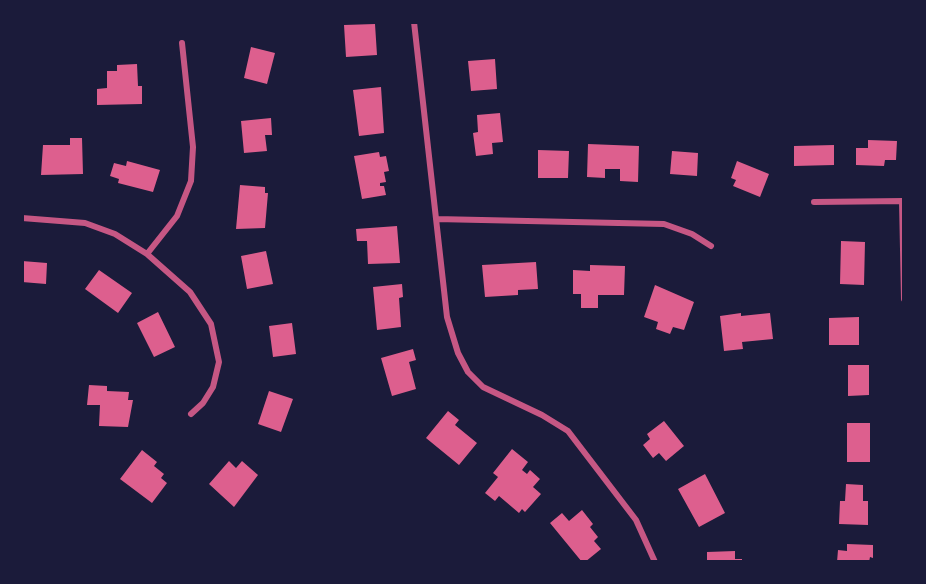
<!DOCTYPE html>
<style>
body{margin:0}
#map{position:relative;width:926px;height:584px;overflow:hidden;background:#1b1b3a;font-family:"PT Sans Narrow",sans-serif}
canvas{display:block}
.frame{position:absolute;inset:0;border:24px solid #1b1b3a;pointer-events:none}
</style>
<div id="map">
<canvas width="926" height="584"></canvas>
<div class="frame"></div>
</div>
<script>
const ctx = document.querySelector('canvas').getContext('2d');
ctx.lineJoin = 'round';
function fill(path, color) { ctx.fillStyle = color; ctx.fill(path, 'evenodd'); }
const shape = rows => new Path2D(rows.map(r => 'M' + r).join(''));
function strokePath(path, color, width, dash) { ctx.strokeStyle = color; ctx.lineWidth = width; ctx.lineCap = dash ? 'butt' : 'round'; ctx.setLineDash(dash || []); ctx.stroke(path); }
const building = shape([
 [375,24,377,55,346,57,344,25],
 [251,47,275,53,267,84,244,78],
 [495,59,497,89,471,91,468,61],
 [137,64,138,86,142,86,142,104,97,105,97,89,107,88,107,71,117,71,117,65],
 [381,87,384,133,359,136,353,90],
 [500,113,503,142,492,143,493,154,476,156,473,133,478,132,477,115],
 [271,118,272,135,265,135,267,151,244,153,241,121],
 [70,138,82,138,83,174,41,175,43,145,70,145],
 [868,140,897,141,896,160,885,160,884,166,856,165,856,148,868,148],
 [588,144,639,146,638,182,620,181,620,169,605,169,605,178,587,177],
 [834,145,834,165,794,166,794,146],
 [538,150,569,151,568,178,538,178],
 [672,151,698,153,697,176,670,174],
 [379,152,380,157,386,156,389,171,384,172,386,182,380,183,380,186,384,186,386,195,362,199,354,156],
 [127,161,160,170,153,192,118,183,119,179,110,176,114,163,126,166],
 [737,161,769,174,760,197,733,186,736,180,731,178],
 [240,185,265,187,265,193,268,193,265,228,236,229],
 [397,226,400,263,368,264,367,241,357,241,356,229],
 [841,241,865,242,864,285,840,284],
 [266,251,273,284,247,289,241,256],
 [22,261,47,263,46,284,22,282],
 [536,262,538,289,518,290,518,295,485,297,482,265],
 [590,265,625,266,624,295,598,295,598,308,581,308,581,294,573,294,573,270,590,271],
 [99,270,132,293,118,313,85,289],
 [402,284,403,297,399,298,401,327,377,330,373,287],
 [655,285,694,302,684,330,673,327,670,334,656,329,658,322,644,317],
 [158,312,175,347,154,357,137,323],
 [741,313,741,316,770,313,773,339,742,342,743,349,724,351,720,316],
 [859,317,859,345,829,345,829,318],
 [292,323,296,354,273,357,269,326],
 [413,349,416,360,409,362,416,389,392,396,381,358],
 [848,365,869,365,869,395,848,396],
 [89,385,107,386,107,391,129,392,128,400,133,400,128,427,99,426,100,405,87,405],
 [269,391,293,399,281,432,258,424],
 [448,411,459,420,455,425,477,443,459,465,426,438],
 [664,421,684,446,666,461,659,453,653,458,643,445,650,439,647,434],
 [847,423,870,423,870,462,847,462],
 [512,449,528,462,522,470,527,474,530,470,540,479,533,487,541,494,525,512,522,509,519,513,499,496,495,501,485,493,498,477,493,473],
 [142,450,157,462,154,466,164,474,161,478,167,483,152,503,120,479],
 [229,461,236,468,242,461,258,475,234,507,209,484],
 [705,474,725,513,699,527,678,489],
 [846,484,863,485,863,501,868,501,868,525,839,524,840,501,845,501],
 [582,510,593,524,590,527,598,537,594,541,601,549,585,562,582,562,550,523,562,513,569,521],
 [847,544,873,545,873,558,870,557,869,562,837,562,838,550,847,551],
 [735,551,735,559,742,559,742,562,707,562,707,552]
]);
const minor = shape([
 [414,22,447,317,458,353,468,372,483,387,542,415,568,431,636,520,655,562],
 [902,201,904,299],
 [814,202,904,201],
 [22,218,85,223,115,234,147,254,190,292,211,324,219,362,213,387,203,403,191,414],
 [436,219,664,224,692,234,711,246],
 [147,254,177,216,191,181,193,147,182,43]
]);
fill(building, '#dd5f8e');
strokePath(minor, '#c65784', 6);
</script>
